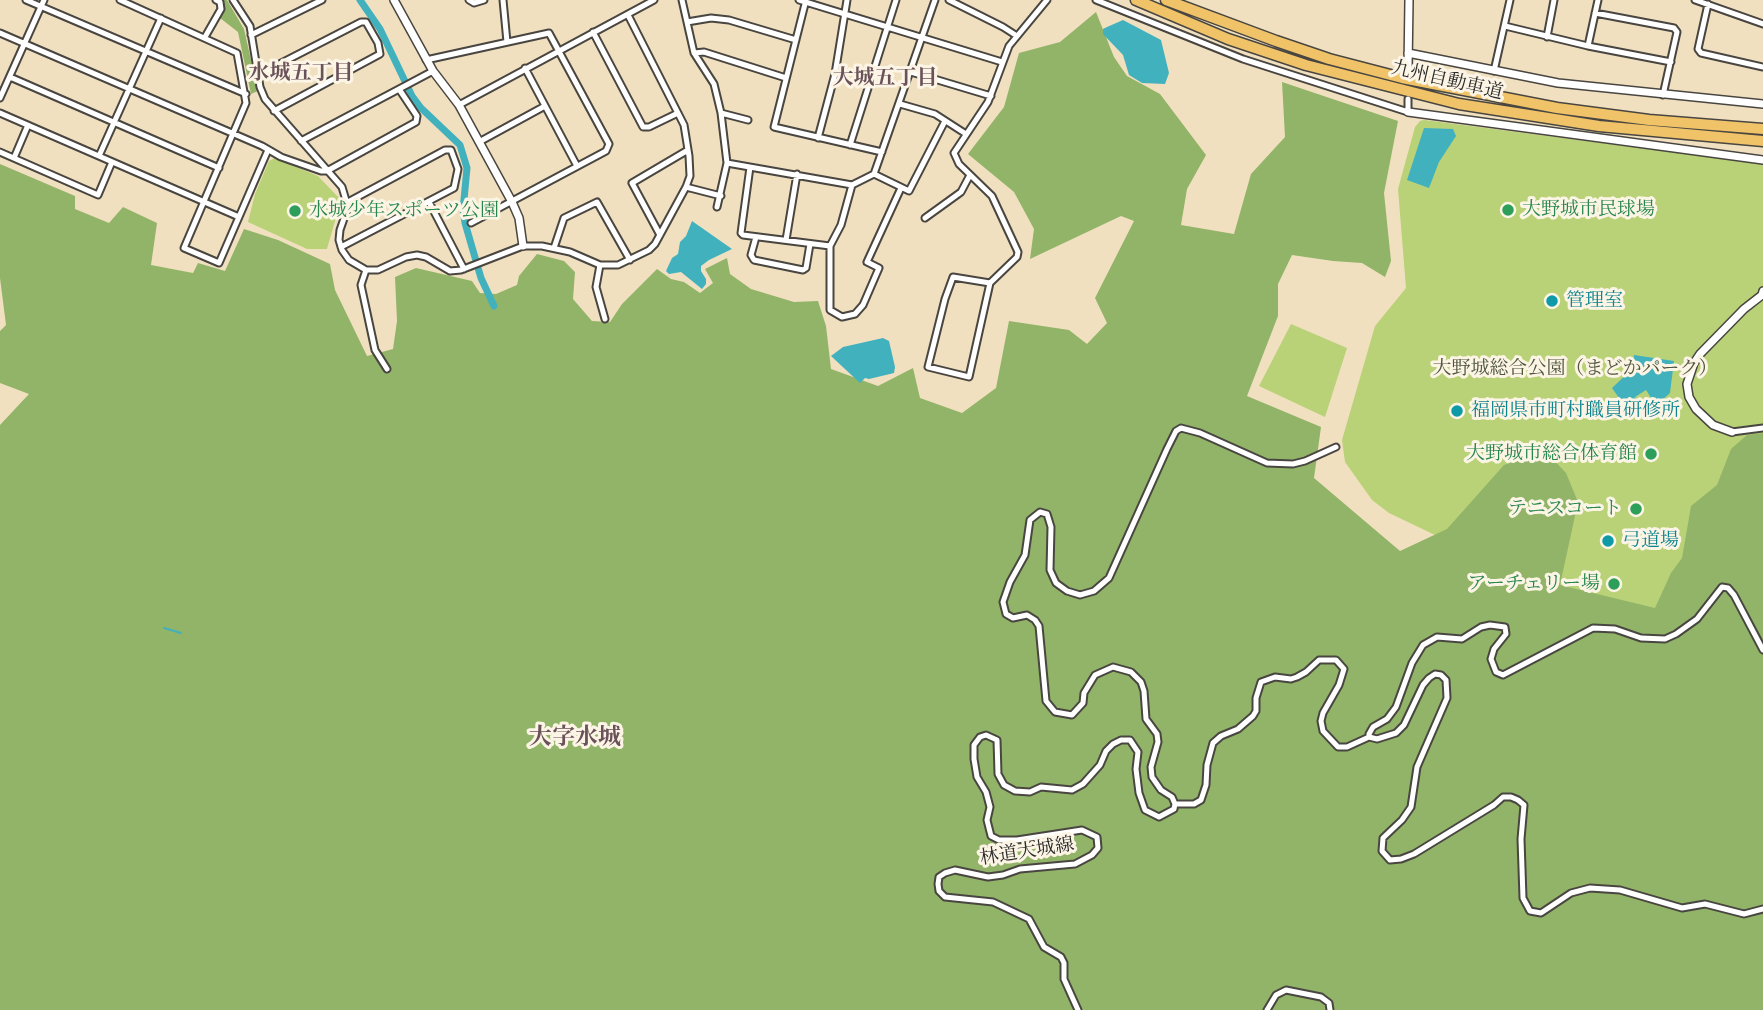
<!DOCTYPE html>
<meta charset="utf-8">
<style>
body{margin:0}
canvas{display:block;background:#f0e0bf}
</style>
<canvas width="1763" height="1010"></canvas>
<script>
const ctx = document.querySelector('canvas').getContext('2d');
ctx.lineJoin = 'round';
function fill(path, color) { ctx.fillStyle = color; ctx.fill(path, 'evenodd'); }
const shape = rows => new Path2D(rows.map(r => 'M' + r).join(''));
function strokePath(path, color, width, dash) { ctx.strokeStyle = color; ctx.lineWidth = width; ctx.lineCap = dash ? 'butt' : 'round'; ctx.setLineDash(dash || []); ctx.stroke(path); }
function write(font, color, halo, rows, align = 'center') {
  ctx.font = font + ' "IM FELL Great Primer","Noto Serif JP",serif'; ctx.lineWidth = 6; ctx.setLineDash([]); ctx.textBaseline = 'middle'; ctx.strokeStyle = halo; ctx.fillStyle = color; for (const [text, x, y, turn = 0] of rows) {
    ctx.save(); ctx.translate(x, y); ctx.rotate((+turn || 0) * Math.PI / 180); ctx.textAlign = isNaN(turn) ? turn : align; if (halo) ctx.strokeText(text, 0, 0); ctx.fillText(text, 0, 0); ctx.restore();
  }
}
const green = shape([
 [1424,120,1763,164,1763,500,1691,560,1654,620,1575,602,1389,513,1372,500,1345,462,1342,440,1375,326,1406,288,1398,189,1415,127,1420,121],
 [275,158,318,176,341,200,327,249,307,249,248,222,255,194,269,161],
 [1291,324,1347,348,1325,417,1259,386]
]);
const forest = shape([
 [221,0,227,0,244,29,258,91,251,94,238,32,220,18,224,7],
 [1096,12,1114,57,1127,76,1160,94,1206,155,1187,189,1181,225,1234,234,1251,174,1285,137,1282,82,1398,121,1384,193,1391,261,1385,277,1362,263,1333,261,1292,255,1278,284,1278,316,1247,396,1321,427,1314,478,1400,551,1447,529,1504,465,1536,453,1547,453,1566,473,1578,502,1560,585,1655,608,1671,573,1682,558,1691,506,1717,485,1731,449,1747,435,1763,433,1763,1010,0,1010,0,425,29,394,0,383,0,331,6,325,0,278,0,164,75,196,75,209,109,223,123,207,157,223,151,265,193,273,198,263,225,271,244,229,278,240,330,264,335,290,367,356,393,349,397,321,395,277,416,268,472,281,480,293,496,294,517,285,519,276,537,254,564,261,575,272,573,299,592,321,610,322,622,304,657,269,671,279,684,282,700,293,713,283,705,269,727,258,730,274,751,289,794,302,818,301,826,326,831,369,878,386,913,368,920,398,962,413,996,388,1009,321,1069,330,1087,344,1107,323,1095,298,1134,221,1121,216,1030,259,1034,229,1014,192,968,154,1004,107,1019,53,1060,42]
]);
const water = shape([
 [1123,20,1161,40,1169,73,1165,84,1142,83,1129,75,1123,55,1103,34,1103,29,1107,27],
 [1424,128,1453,129,1456,136,1439,162,1429,188,1407,180],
 [692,221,732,249,709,260,701,266,701,271,706,279,706,284,702,289,681,272,669,274,666,271,672,258,678,254,680,242,686,236],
 [883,338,889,341,895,367,894,373,869,379,865,378,860,383,831,356,843,347],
 [1634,355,1674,361,1670,393,1661,401,1653,401,1646,390,1635,397,1640,405,1629,412,1612,388,1633,368]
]);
const stream = shape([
 [164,628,181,633]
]);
const canal = shape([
 [360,0,380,29,412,96,421,108,460,145,467,168,463,210,465,223,481,278,494,306]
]);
const minor = shape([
 [26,0,246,94],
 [120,0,237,53,246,103,184,248,219,263,268,150],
 [233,0,250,26,260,87,265,99,342,187,348,207,340,230,339,240,342,250,349,260,366,270,378,270,406,257,417,255,426,257,450,271,461,270,523,246,542,246,570,252,600,265,618,265,649,250,655,244,686,187,690,176,689,156,684,125,628,15],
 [469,0,474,3,484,0],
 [503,0,507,42],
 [682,0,694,53,714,84,721,113,727,163,717,207],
 [799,0,1002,62],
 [806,0,774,127,882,152],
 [949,0,1003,27,1017,36],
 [1096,0,1243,59,1408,112,1408,99],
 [1695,0,1763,24],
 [1708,4,1698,49,1701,53,1763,67],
 [1595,13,1674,28,1677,32,1663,95],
 [687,22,711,18,729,20,796,40],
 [1505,26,1588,46,1671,62],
 [593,32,643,127,649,127,678,113],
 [0,33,262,146,281,157,321,171,327,171,416,122,417,116,399,89],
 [251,35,322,0],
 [205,37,221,9,220,2,216,0],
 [1547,37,1554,0],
 [1588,46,1598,0],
 [694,53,704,52,786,78],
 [426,60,549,33,609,144,606,151,471,223],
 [525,68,577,166],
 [1494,71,1510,0],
 [911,72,991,96],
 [258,75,361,22,366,22,378,43,380,54,274,111],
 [10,77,219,168],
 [0,98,44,0],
 [900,104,935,114,966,134],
 [459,105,654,0],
 [0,113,239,217],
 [721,113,748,120],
 [818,138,835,74,847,0],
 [301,141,433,71],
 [479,142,545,106],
 [850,145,896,0],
 [0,152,98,195,112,162],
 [99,156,161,18],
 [14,158,28,125],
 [727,163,852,185,874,174,935,0],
 [750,167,741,233,743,235,830,246],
 [874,174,909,191,945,121],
 [852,185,841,225,830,246,830,310,842,317,855,314,863,305,879,268,867,262,901,188],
 [686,187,721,196],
 [429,202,464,269],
 [925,218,961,192,970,175],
 [660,235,632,183,688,150],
 [756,237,751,255,754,260,803,270,806,268,810,244],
 [786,240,797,174],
 [341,247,454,188,458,169,451,150,445,150,348,202],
 [554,248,564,218,597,202,630,260],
 [600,265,596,287,605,319],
 [366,270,361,285,375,350,387,369],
 [990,283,953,277,945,299,928,367,969,377,990,283,1017,257,1018,252,992,196,959,164,954,153,988,102,1009,46,1047,0],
 [1732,432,1763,428],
 [1763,650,1734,595,1728,588,1722,587,1697,619,1676,634,1665,639,1641,638,1615,629,1593,628,1503,675,1496,672,1491,659,1494,649,1506,634,1505,627,1490,625,1481,627,1462,639,1437,637,1423,645,1412,663,1396,707,1387,719,1373,727,1369,734,1369,737,1377,739,1396,733,1404,725,1423,685,1429,678,1435,674,1441,675,1446,680,1447,698,1417,767,1411,807,1402,820,1383,838,1382,851,1390,860,1401,859,1414,854,1494,805,1503,797,1511,797,1518,800,1524,805,1521,839,1523,898,1530,911,1541,913,1571,893,1590,888,1620,890,1682,908,1705,904,1744,914,1763,909],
 [1175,804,1194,804,1201,800,1206,785,1207,765,1213,743,1221,736,1238,729,1253,716,1256,711,1256,698,1261,682,1275,677,1291,679,1297,677,1306,672,1319,660,1336,660,1344,669,1339,685,1323,713,1321,721,1323,731,1338,747,1347,747,1369,737],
 [1078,1010,1064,979,1064,963,1061,957,1044,947,1029,919,993,902,945,897,939,891,938,884,939,877,945,873,955,870,988,877,1003,875,1020,869,1075,864,1092,855,1098,848,1097,837,1082,830,1017,840,999,840,991,836,987,820,990,807,986,792,977,777,974,759,974,745,980,737,986,735,997,740,998,774,1004,785,1015,791,1030,792,1041,787,1072,790,1083,784,1100,765,1106,751,1113,744,1121,740,1130,740,1138,752,1136,769,1139,793,1145,810,1159,817,1174,809,1175,804,1172,797,1161,790,1152,777,1151,767,1158,742,1157,734,1146,719,1144,691,1141,682,1131,672,1113,667,1095,675,1084,693,1083,703,1072,715,1055,712,1046,701,1039,626,1035,620,1027,615,1013,618,1006,614,1003,602,1010,582,1025,555,1030,520,1040,512,1047,514,1051,527,1050,570,1056,583,1067,591,1080,595,1094,591,1109,578,1167,449,1176,431,1181,428,1200,433,1267,463,1293,464,1305,461,1336,447],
 [1267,1010,1276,995,1286,990,1321,997,1329,1003,1330,1010]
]);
const tertiary = shape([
 [394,0,433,71,459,105,512,202,519,218,523,246],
 [1408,53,1558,83,1763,104],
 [1408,69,1409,0],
 [1408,112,1763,160],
 [1732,432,1713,425,1696,409,1689,397,1687,384,1694,363,1700,354,1744,309,1762,295,1763,291]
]);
const motorway = shape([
 [1136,0,1228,39,1306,65,1459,104,1599,126,1763,141],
 [1166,0,1276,41,1329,59,1402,78,1557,108,1649,120,1763,129]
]);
const markers = [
 [1508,210,7,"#2e9e5b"],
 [295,211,7,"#2e9e5b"],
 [1552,301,7,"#0f9aa8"],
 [1457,411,7,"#0f9aa8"],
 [1651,454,7,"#2e9e5b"],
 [1636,509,7,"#2e9e5b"],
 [1608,541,7,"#0f9aa8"],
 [1614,584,7,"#2e9e5b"]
];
const streetNames = [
 ["九州自動車道",1447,81,13],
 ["林道大城線",1027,852,-9]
];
const leisureNames = [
 ["大野城市民球場",1522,210,"left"],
 ["水城少年スポーツ公園",309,211,"left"],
 ["大野城市総合体育館",1637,454],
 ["テニスコート",1622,509],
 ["アーチェリー場",1600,584]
];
const cultureNames = [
 ["管理室",1566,301],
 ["福岡県市町村職員研修所",1471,411],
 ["弓道場",1622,541]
];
const parkNames = [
 ["大野城総合公園（まどかパーク）",1575,369]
];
const neighbourhoodNames = [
 ["水城五丁目",301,74],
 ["大城五丁目",885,79]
];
const quarterNames = [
 ["大字水城",575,738]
];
fill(green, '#b9d278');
fill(forest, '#92b468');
fill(water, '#42b1be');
strokePath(stream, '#42b1be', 2);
strokePath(canal, '#42b1be', 7);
strokePath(minor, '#494641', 9);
strokePath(tertiary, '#494641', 10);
strokePath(motorway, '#494641', 13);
strokePath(minor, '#fff', 5);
strokePath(tertiary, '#fff', 7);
strokePath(motorway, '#f0c369', 10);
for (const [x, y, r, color] of markers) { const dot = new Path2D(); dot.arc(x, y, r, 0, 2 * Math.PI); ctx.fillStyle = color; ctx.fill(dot); strokePath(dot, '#fcf5e5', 2.5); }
write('19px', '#2b2b2b', '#fcf5e5', streetNames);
write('19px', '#27864d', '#fcf5e5', leisureNames, 'right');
write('19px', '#0d838f', '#fcf5e5', cultureNames, 'left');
write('19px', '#4e553e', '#fcf5e5', parkNames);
write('bold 21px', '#6a525a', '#fcf5e5', neighbourhoodNames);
write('bold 23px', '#6a525a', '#fcf5e5', quarterNames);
</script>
